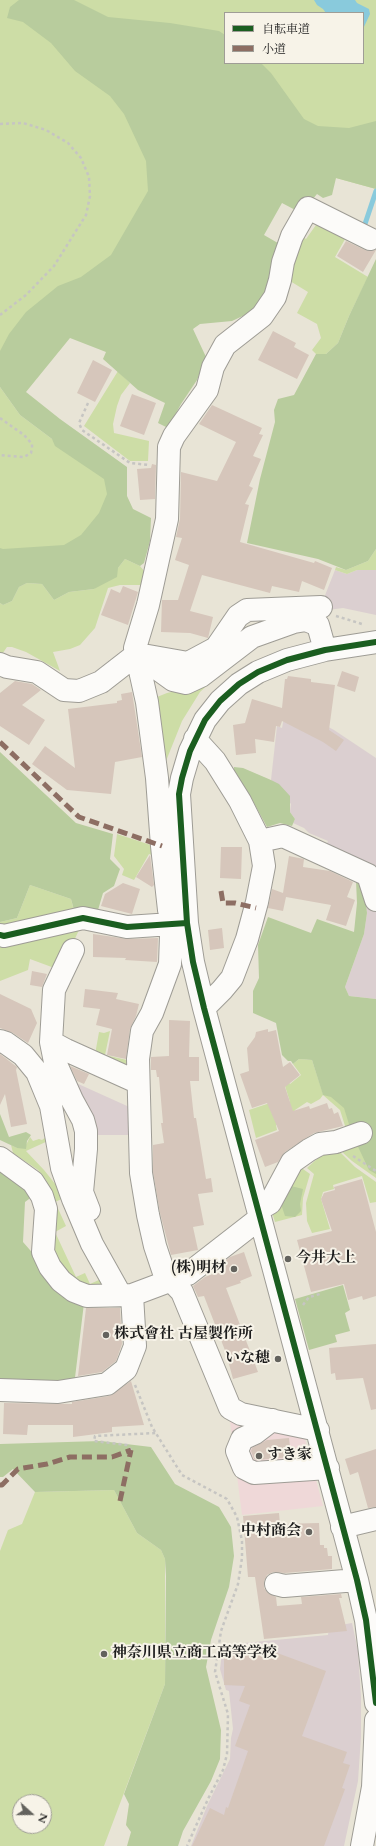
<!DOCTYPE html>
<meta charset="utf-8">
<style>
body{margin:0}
#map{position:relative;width:376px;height:1846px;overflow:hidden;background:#e8e4d6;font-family:Cardo,"Noto Serif JP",serif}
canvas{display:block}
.legend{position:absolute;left:224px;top:12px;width:140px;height:52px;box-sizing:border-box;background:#f7f3e8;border:1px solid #9f9d96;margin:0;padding:5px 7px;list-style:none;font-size:12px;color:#1c1c1c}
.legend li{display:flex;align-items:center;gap:8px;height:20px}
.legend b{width:20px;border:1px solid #9f9d96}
.north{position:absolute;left:12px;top:1794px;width:40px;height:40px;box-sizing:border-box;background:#f7f3e8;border:1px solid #9f9d96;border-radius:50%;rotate:111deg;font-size:11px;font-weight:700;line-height:16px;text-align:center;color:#1c1c1c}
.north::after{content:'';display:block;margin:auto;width:14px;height:18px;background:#63625d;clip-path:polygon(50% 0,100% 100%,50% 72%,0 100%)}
</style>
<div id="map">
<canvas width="376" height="1846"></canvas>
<ul class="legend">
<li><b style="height:5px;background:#1b5e20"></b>自転車道</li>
<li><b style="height:5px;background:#8d6e63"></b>小道</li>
</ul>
<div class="north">N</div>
</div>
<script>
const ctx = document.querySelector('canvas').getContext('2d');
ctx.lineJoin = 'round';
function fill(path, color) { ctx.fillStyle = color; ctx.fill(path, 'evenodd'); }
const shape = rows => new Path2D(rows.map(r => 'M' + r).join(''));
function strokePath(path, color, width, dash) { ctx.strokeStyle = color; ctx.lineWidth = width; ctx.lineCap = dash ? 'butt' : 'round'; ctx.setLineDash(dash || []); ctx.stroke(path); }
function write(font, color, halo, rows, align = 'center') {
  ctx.font = font + ' Cardo,"Noto Serif JP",serif'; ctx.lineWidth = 4; ctx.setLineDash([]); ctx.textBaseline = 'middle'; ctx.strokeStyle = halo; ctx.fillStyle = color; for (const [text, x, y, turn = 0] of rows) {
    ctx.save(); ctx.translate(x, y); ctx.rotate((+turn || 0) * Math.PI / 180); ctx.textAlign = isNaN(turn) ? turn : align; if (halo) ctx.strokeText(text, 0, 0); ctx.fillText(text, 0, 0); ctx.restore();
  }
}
const built = shape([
 [230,1421,296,1433,305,1439,323,1506,242,1515]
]);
const industrial = shape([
 [335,570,347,574,357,570,376,570,376,615,343,608,328,610,322,603],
 [286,707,295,709,334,730,376,758,376,999,349,996,345,987,364,934,367,913,359,875,320,858,328,841,309,833,304,828,293,823,295,819,290,812,291,804,271,780,277,726,282,728],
 [65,1078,136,1110,136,1135,89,1135],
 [352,1623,358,1651,361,1697,361,1737,358,1781,344,1846,191,1846,207,1806,230,1759,231,1738,233,1729,229,1691,226,1690,220,1669,223,1645,328,1635,329,1627]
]);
const green = shape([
 [0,0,376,0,376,189,336,178,255,167,0,373],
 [225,13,363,13,363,63,225,63],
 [321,218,349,232,335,257,368,277,349,316,338,343,326,354,316,354,312,350,321,338,317,324,297,313,308,292,290,281,296,232,306,239],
 [118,371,130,383,121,395,117,406,113,424,114,433,149,441,148,461,130,461,84,426],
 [0,387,20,415,52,439,116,476,114,546,0,561],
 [376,549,376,570,357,570,347,574,335,570,336,567,346,570,368,561],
 [125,559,140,566,145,572,142,585,120,585,108,588,95,628,80,645,70,649,53,652,60,671,26,652,12,647,7,647,0,657,0,603,3,605,12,601,19,587,27,583,42,584,54,600,69,592,94,589,118,568],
 [212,681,200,692,182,721,166,761,161,784,152,699,167,693,194,687],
 [117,834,160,848,161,858,149,854,134,880,122,875,124,869,114,856],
 [30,885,71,899,79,930,63,964,57,969,30,959,28,970,0,981,0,922,17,918],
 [110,1031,105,1055,127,1060,128,1057,136,1078,94,1060,99,1032,104,1033],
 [376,1048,376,1178,352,1161,341,1151,346,1129,340,1110,323,1095,320,1099,311,1104,307,1102,295,1110,290,1118,276,1125,277,1130,256,1138,249,1110,270,1103,272,1107,290,1102,280,1070,290,1084,301,1075,293,1064,299,1059,312,1060,323,1094],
 [30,1137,33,1141,39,1139,42,1140,46,1137,50,1140,26,1151,44,1170,64,1195,64,1198,55,1202,66,1226,55,1232,76,1277,85,1273,90,1284,101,1279,108,1289,90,1289,64,1273,54,1252,51,1191,46,1180,38,1170,13,1153,11,1145,17,1148,26,1145],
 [329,1153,341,1153,355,1167,376,1182,376,1202,370,1203,362,1176,333,1185,334,1189,323,1192,321,1199,330,1229,312,1233,307,1221,306,1203,314,1174,307,1168,319,1157],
 [296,1166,303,1169,310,1174,303,1198,302,1215,275,1222,270,1206],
 [114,1490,137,1533,161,1550,165,1559,165,1684,104,1846,0,1846,0,1551,8,1530,22,1524,35,1492],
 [20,1802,44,1802,44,1826,20,1826]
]);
const forest = shape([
 [19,0,74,0,108,17,170,23,219,31,225,35,225,63,261,63,271,73,304,119,318,126,349,128,376,121,376,189,336,178,332,195,323,198,317,194,301,213,282,203,264,235,283,246,270,284,258,304,247,314,232,321,200,324,193,329,206,357,197,380,181,404,168,428,158,423,165,403,138,390,103,359,106,352,70,338,26,392,60,419,127,467,127,496,133,509,151,518,150,541,144,563,140,566,125,559,118,568,117,577,94,589,69,592,54,600,42,584,27,583,19,587,12,601,3,605,0,603,0,548,3,549,64,545,81,535,99,513,107,494,104,479,55,446,52,439,20,415,0,387,0,351,9,334,26,312,58,286,81,277,111,255,148,191,146,161,124,114,110,96,75,71,51,43,23,22,7,18,10,7],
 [376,259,376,549,368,561,346,570,318,559,247,543,260,479,275,422,274,410,278,399,294,395,316,354,326,354,338,343,349,316],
 [0,752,76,823,113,834,110,859,120,869,114,886,103,893,98,910,74,910,71,899,30,885,17,918,0,922],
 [234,767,243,768,271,780,279,784,290,796,290,812,295,819,292,826,280,823,267,827,250,796,234,775],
 [360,879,364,889,367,913,364,934,345,987,349,996,376,999,376,1174,369,1170,352,1134,344,1108,331,1097,323,1095,312,1060,299,1059,293,1064,291,1061,288,1061,282,1055,276,1023,253,1013,253,991,259,978,258,945,268,917,311,933,317,919,354,932,357,903,356,881],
 [0,1114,9,1137,26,1132,31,1135,27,1141,26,1149,17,1148,0,1140],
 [0,1166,33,1196,25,1202,23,1242,43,1265,84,1303,74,1386,0,1386],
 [291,1186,303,1189,300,1204,301,1211,295,1217,285,1216,280,1201],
 [343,1285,350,1310,345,1313,350,1331,335,1335,337,1342,309,1350,295,1299],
 [101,1441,151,1447,175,1484,219,1507,231,1527,234,1556,229,1587,211,1640,206,1667,221,1730,220,1759,211,1781,183,1831,178,1846,127,1846,131,1832,126,1825,129,1804,124,1794,165,1684,166,1576,165,1559,161,1550,137,1533,114,1490,35,1492,13,1469,3,1477,0,1477,0,1444]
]);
const water = shape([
 [314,0,355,0,357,3,369,9,370,14,363,29,363,13,326,13,323,9,317,5]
]);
const stream = shape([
 [363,230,376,191]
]);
const building = shape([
 [346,241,365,250,370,251,376,250,363,272,337,256],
 [273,331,296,343,294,347,309,355,297,379,258,360],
 [93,360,112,370,95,402,77,393],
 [132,394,156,403,144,435,120,426],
 [212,405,262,428,259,434,263,435,253,456,261,459,249,486,253,488,245,504,249,505,240,542,314,563,315,561,332,568,324,590,302,581,299,592,272,586,270,593,202,575,190,611,213,617,208,638,190,633,161,632,162,600,178,600,189,565,175,560,182,538,176,537,180,519,181,472,217,481,236,442,199,424],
 [152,464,156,465,155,499,140,500,137,469,151,468],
 [123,586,138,592,128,625,101,615,111,589,120,593],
 [342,671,359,677,355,692,337,686],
 [288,676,311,679,311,682,335,685,329,730,344,740,336,751,323,742,282,721,280,727,276,726,274,742,255,739,256,753,236,755,233,725,245,723,252,699,282,708,285,679,287,679],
 [15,681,32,684,41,690,22,705,45,720,29,745,0,726,0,693],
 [132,692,142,757,115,762,111,794,67,790,32,764,45,746,75,768,68,709,117,703,117,701,122,700,121,694],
 [221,847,242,847,241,879,220,878],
 [150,855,154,885,152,887,136,877],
 [289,856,304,859,303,867,330,871,353,882,347,897,355,900,346,926,326,920,331,905,286,897,283,911,268,908,272,889,283,893],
 [123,883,140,889,132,914,101,906,105,894],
 [222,928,224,948,210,950,208,930],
 [93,934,128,939,158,938,157,962,125,960,126,958,93,957],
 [32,971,47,974,42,987,30,985],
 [85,989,118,993,116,999,139,1004,136,1016,130,1029,126,1059,107,1055,112,1029,96,1025,100,1009,83,1007],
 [0,994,31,1009,37,1023,28,1043,13,1033,0,1028],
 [169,1020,190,1021,189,1057,199,1057,199,1081,190,1081,194,1118,196,1118,206,1179,211,1178,213,1192,198,1194,204,1225,193,1227,198,1250,171,1255,160,1213,153,1172,153,1145,164,1143,161,1123,163,1123,159,1077,157,1077,156,1070,151,1070,151,1057,169,1056],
 [268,1029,268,1032,276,1030,283,1067,290,1062,300,1075,285,1087,293,1111,309,1106,310,1109,327,1103,329,1109,332,1108,334,1114,338,1112,343,1126,314,1133,285,1152,278,1162,265,1167,255,1140,279,1131,267,1103,252,1108,240,1074,249,1071,247,1048,255,1037,256,1032],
 [0,1054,17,1067,16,1070,27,1124,11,1127,5,1094,0,1105],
 [70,1066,89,1074,84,1084,77,1081],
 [362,1179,376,1232,376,1296,363,1300,362,1296,348,1300,344,1284,311,1292,297,1240,332,1231,321,1199,324,1193,335,1190,334,1187],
 [244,1252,252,1276,240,1281,241,1283,226,1288,258,1372,233,1379,226,1353,204,1296,198,1297,193,1286,205,1277,218,1272,216,1268,230,1257],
 [86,1308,120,1308,122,1344,116,1361,102,1372,78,1376],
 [376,1344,376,1409,371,1410,363,1378,336,1380,335,1373,331,1374,329,1348],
 [131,1381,144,1425,112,1427,112,1432,73,1437,73,1425,28,1425,27,1435,3,1434,4,1403,72,1404,72,1402,109,1396],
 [289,1438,291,1457,257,1460,254,1459,251,1451,252,1448,267,1440],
 [376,1449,376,1507,368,1508,358,1472,350,1475,345,1459],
 [279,1513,280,1524,319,1523,320,1545,324,1545,324,1548,327,1548,328,1556,332,1556,332,1569,285,1573,273,1572,267,1575,264,1581,264,1588,268,1593,276,1597,277,1606,302,1604,301,1597,341,1594,342,1598,339,1598,347,1631,264,1639,255,1577,248,1577,243,1516],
 [261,1647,326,1671,302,1736,347,1752,343,1763,350,1765,342,1788,345,1789,324,1846,192,1846,210,1808,224,1815,226,1807,228,1808,248,1751,235,1746,250,1705,239,1701,245,1686,224,1685,224,1648]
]);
const path = shape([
 [0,124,23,123,46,130,68,143,81,158,89,177,90,196,86,215,54,266,26,295,0,315],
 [88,403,79,423,82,430,130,463,149,465],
 [0,418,24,435,32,444,32,448,31,453,24,457,0,455],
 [336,616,362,624],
 [353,1156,376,1171],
 [303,1305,309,1297,320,1294],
 [135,1385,152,1427,182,1475,227,1499,237,1517,242,1541,242,1558,238,1584,221,1631,215,1672,228,1714,227,1754,223,1770,208,1799,187,1846],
 [131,1450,127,1445,94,1441,95,1436,156,1433]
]);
const minor = shape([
 [376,642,325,650,287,660,258,672,239,684,220,701,205,720,190,751,182,778,179,794,187,923,193,962,204,1008,357,1580,366,1620,376,1703],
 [141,657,173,680,186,683,201,676,252,637,294,622,306,620,318,625,325,650],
 [0,664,7,667,37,672,64,690,79,691,101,682,137,654,188,663,216,648,238,616,247,610,321,607],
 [195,739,215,761,240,801,260,841,264,866,257,902,247,939,232,978,222,990,204,1008],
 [260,841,283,836,368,875,376,900],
 [169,910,162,846,157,778,147,702,135,648,148,605,167,519,169,447,174,436,207,390,213,367,225,345,262,316,275,297,280,280,283,262,292,236,308,208,370,239],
 [0,935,4,936,83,918,127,927,187,923],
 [171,936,170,964,152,1013,142,1031,138,1059,141,1173,148,1215,155,1246,164,1273,182,1292,230,1408,241,1414,318,1430],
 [73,950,54,990,51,1042,66,1050,137,1082],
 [0,1041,6,1043,23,1055,37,1072,51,1106,62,1168,73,1199,92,1244,120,1294],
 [51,1042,55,1062,72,1100,83,1120,86,1131,86,1149,82,1192,89,1210],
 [0,1158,33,1182,42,1196,46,1209,43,1252,50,1267,61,1281,74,1291,87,1296,132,1295,188,1274,260,1218],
 [258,1210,270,1203,292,1162,309,1150,320,1144,336,1142,361,1133],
 [0,1390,58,1392,107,1384,126,1369,135,1346,132,1295],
 [272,1420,255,1433,242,1439,237,1451,244,1468,254,1473,328,1468],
 [342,1527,376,1519],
 [276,1584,284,1586,357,1580],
 [362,1846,373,1787,376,1720]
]);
const quiet = shape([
 [0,742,79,817,162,846],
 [221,891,223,903,235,903,256,908],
 [0,1485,2,1485,18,1469,47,1464,70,1457,112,1457,131,1450],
 [120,1501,131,1450]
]);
const cycleway = shape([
 [376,642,325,650,287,660,258,672,239,684,220,701,205,720,190,751,182,778,179,794,187,923,193,962,204,1008,357,1580,366,1620,376,1703],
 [0,935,4,936,83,918,127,927,187,923]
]);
const markers = [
 [288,1259,4,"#63625d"],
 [234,1269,4,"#63625d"],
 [106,1335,4,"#63625d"],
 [278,1359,4,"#63625d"],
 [259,1456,4,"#63625d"],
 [309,1532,4,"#63625d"],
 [104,1654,4,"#63625d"]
];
const poiNames = [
 ["今井大上",296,1259],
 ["(株)明材",226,1269,"right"],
 ["株式會社 古屋製作所",114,1335],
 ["いな穂",270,1359,"right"],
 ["すき家",267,1456],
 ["中村商会",301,1532,"right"],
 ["神奈川県立商工高等学校",112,1654]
];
fill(built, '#efd8d8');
fill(industrial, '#dbcfd0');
fill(green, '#cddda6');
fill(forest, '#b8cc9d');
fill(water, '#89cadc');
strokePath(stream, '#89cadc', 5);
fill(building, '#d6c6bb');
strokePath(minor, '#9e9c95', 24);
strokePath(path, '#c6c5c2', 2.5, [3, 3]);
strokePath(minor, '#fcfbf9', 22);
strokePath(quiet, '#8d6e63', 5, [10, 5]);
strokePath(cycleway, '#1b5e20', 6);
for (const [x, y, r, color] of markers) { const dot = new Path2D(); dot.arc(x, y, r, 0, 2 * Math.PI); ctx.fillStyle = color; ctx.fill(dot); strokePath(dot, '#f7f3e8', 1.5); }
write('bold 15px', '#1c1c1c', '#f7f3e8', poiNames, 'left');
</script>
